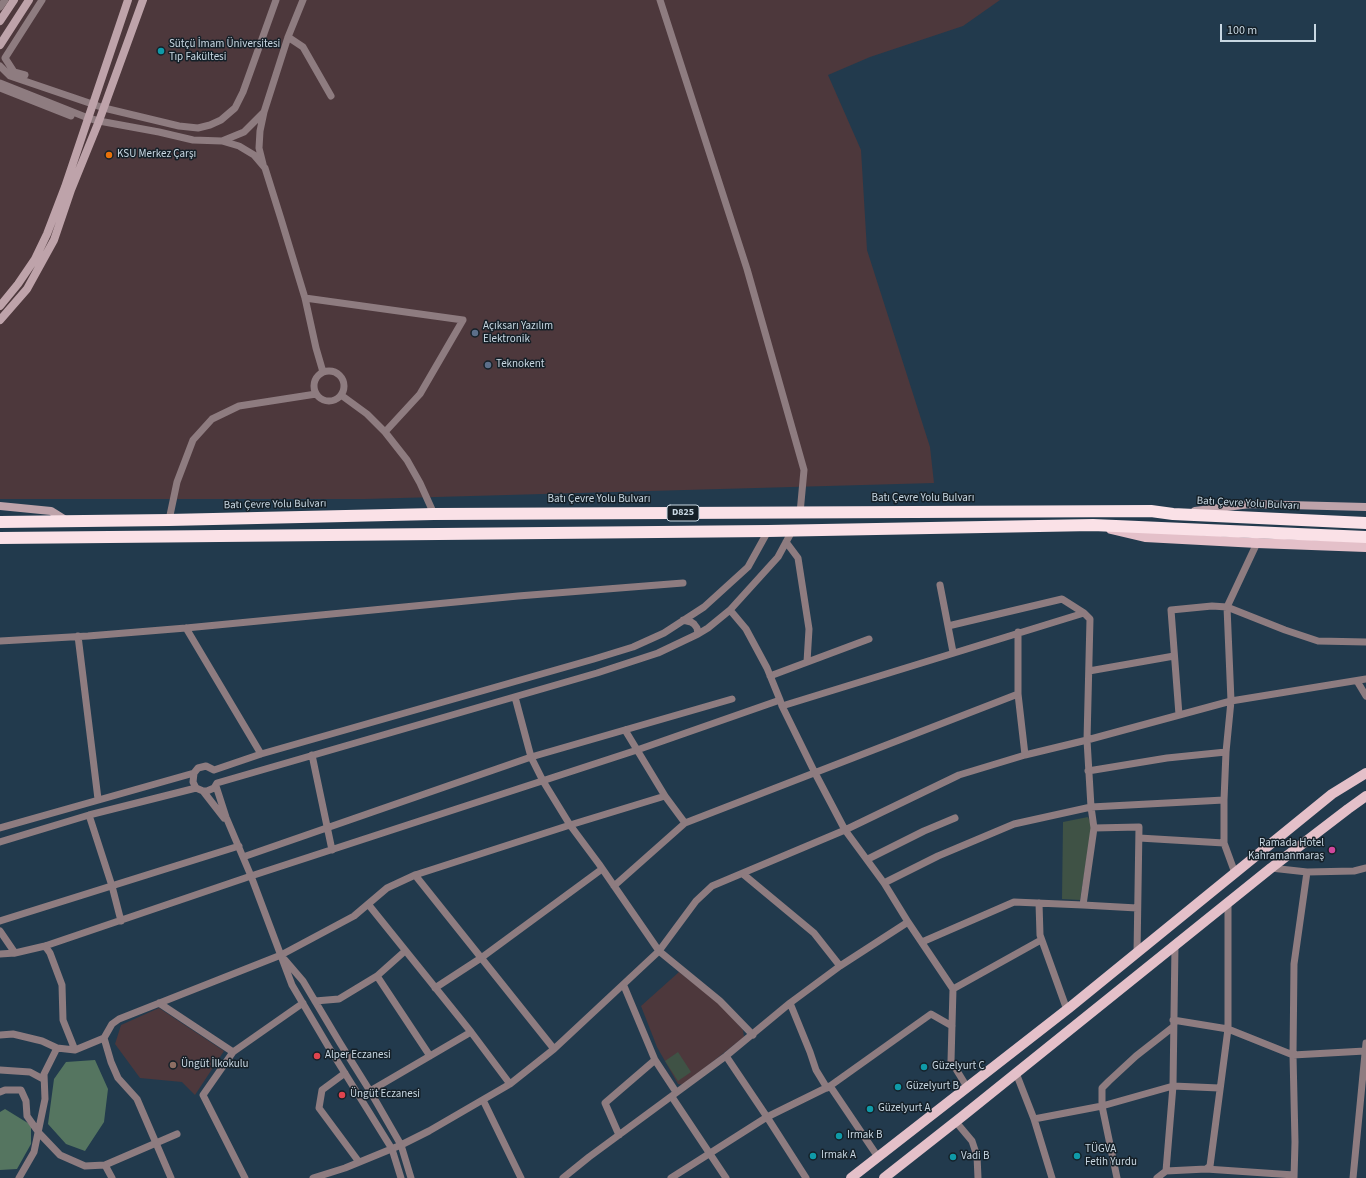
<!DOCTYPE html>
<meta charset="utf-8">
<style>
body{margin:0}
#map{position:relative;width:1366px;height:1178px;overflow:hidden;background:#223a4d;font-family:"Source Sans 3",sans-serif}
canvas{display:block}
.scale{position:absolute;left:1220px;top:24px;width:96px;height:18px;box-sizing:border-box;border:2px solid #c8d7e2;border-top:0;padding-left:5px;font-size:12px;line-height:14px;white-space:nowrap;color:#c8d7e2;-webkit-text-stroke:3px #152028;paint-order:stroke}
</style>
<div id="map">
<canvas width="1366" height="1178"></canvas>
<div class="scale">100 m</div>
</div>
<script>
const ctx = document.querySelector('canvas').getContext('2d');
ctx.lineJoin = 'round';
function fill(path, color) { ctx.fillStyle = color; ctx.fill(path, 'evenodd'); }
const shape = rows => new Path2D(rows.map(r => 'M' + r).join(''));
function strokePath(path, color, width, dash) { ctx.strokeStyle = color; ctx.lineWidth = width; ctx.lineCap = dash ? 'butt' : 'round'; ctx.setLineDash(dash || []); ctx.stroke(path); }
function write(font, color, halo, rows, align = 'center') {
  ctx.font = font + ' "Source Sans 3",sans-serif'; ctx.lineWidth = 3; ctx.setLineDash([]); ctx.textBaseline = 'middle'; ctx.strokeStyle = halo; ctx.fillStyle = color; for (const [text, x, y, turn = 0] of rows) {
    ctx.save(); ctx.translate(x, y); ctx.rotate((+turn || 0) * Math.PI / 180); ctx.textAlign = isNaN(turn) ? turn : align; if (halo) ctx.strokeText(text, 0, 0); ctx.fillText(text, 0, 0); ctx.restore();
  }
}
const education = shape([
 [0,0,1000,0,963,26,870,57,828,75,861,150,867,250,930,447,934,483,365,499,0,499],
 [679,972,718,1002,743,1030,744,1037,683,1085,678,1084,657,1047,641,1006],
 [159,1008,224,1051,195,1095,182,1082,140,1078,115,1044,121,1025]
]);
const green = shape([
 [1088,817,1092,826,1080,900,1062,899,1063,822],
 [678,1052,691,1072,678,1081,665,1061]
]);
const forest = shape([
 [95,1060,108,1089,104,1122,85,1151,66,1144,48,1124,54,1079,66,1062],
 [5,1109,31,1125,31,1144,17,1169,0,1170,0,1112]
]);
const street = shape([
 [660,0,747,269,804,470,800,513],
 [0,7,5,0],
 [288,37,303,47,331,96],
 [0,66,10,76,104,108,179,126,198,128,210,125,221,120,235,108,243,92,276,0],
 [25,75,14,72,5,58,42,0],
 [0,83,88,118,99,121,159,132,193,140,222,141,244,132,264,112,288,37,303,0],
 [0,88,71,116],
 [222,141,239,146,254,155,265,168,281,219,305,298,316,348,323,372],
 [263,164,259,148,260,131,264,112],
 [305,298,463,320,420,394,385,432],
 '314 386a15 15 0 1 1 30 0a15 15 0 1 1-30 0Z',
 [341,395,367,414,385,432,407,460,420,483,434,514],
 [169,520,177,482,193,440,212,419,239,406,316,394],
 [786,542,798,558,809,629,807,662],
 [940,585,953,652],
 [730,610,746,629,767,668,780,700],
 [683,620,691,622,694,624,697,628,698,634],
 [948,626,1062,599,1084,613,1090,619,1087,740,1091,807,1094,828,1083,905],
 [186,628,261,754],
 [1018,632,1018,694,1025,755],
 [78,636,98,799],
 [0,641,88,636,186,628,518,596,683,583],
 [1089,671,1174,656],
 [770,676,869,639],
 [1357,681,1366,696],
 [515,697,531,757,543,781,570,825,599,864,659,951,720,1001,753,1035],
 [782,706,815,773,845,830,884,883,908,922,953,989,951,1061,967,1087],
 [1179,715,1171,610,1212,606,1227,607,1285,630,1318,641,1366,642],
 [625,730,665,796,685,823],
 [312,755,332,850],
 [1088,771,1167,758,1226,752],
 [194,773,193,782,196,788],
 [216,786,226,817,251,876,292,985,328,1046,392,1149,401,1178],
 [203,791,224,818],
 [89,815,112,886,121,921],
 [0,828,194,773,198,768,206,766,214,770,261,754,594,659,633,647,664,633,704,607,748,567,768,531],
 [1094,828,1139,827,1137,954],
 [1139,838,1224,843],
 [0,842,89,815,196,788,203,791,207,791,214,788,217,783,597,673,658,653,698,634,708,628,730,610,778,557,792,531],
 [243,857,531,757,732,699],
 [868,859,924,831,955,818],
 [1271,868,1307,872,1354,871,1366,868],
 [1235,873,1224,843,1224,800,1226,752,1231,701,1227,607,1257,543],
 [743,874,814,933,840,966],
 [415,875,554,1049],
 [884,883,938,856,1014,824,1091,807,1224,800],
 [614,886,685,823,1018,694],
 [1228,902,1228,1029],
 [1039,903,1040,935,1067,1010],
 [368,904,471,1032,510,1084],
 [0,921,239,846],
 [0,931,15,953],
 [922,942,1014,902,1083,905,1137,908],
 [45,946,50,953,62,985,63,1020,75,1050],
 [0,954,15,953,45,946,251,876,637,750,780,700,782,706,1084,613],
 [285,960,303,981,340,1043,370,1091,401,1145,411,1178],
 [377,976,430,1056],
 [624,986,655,1060,676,1092],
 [435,988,481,958,602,869],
 [953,989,1041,940],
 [315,1001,339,999,377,976,405,951],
 [159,1003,233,1052],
 [790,1003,810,1052,816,1070,827,1088],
 [1173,1020,1228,1029,1293,1055,1365,1051],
 [0,1035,13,1034,42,1041,57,1048,75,1050,104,1038,112,1024,119,1019,281,955,354,916,387,888,415,875,570,825,665,796],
 [104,1038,111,1062,118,1078,137,1099,171,1178],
 [726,1056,767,1117,806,1178],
 [0,1070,30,1072,43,1079],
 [345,1073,322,1090,319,1108,359,1162],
 [1016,1073,1034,1119,1052,1178],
 [830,1086,878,1157],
 [370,1091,471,1032],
 [0,1092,5,1090,21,1090,26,1101,27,1116,39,1133,60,1155,85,1166,105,1165,177,1134],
 [672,1097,726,1178],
 [483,1100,521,1178],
 [1034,1119,1102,1106,1173,1086,1219,1088],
 [956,1122,972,1141,977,1156,978,1178],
 [619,1135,605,1103,655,1060],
 [105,1165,112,1178],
 [1206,1169,1210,1166,1228,1029],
 [1166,1171,1173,1086,1175,945],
 [19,1178,34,1152,45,1099,44,1074,57,1048],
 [245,1178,203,1095,233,1052,303,1003],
 [313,1178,345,1168,401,1145,429,1131,510,1084,554,1049,659,951,696,901,712,886,845,830,959,775,1025,755,1087,740,1231,701,1366,679],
 [563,1178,589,1157,726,1056,790,1003,840,966,908,922],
 [671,1178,767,1117,830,1086,931,1014,952,1026],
 [1117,1178,1102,1106,1102,1088,1109,1081,1136,1056,1173,1027],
 [1157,1178,1166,1171,1206,1169,1294,1175],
 [1294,1178,1295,1142,1293,1055,1294,964,1307,872],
 [1353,1178,1366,1043]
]);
const secondary = shape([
 [0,21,14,0],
 [0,45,29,0],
 [0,306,18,284,35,259,47,234,65,187,128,0],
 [0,320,27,289,54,240,71,190,99,121,143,0],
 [0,506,51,511,67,521],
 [1195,511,1250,504,1366,507]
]);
const primary = shape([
 [1111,529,1145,537,1257,543,1366,547],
 [851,1178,1069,1008,1332,794,1366,773],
 [884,1178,964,1115,1271,868,1348,809,1366,796]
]);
const highway = shape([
 [0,522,169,520,434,514,1151,511,1173,514,1366,523],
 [0,538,768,531,1093,525,1366,537]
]);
const markers = [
 [161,51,4,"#0f9aa8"],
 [109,155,4,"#e8710a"],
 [475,333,4,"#5c6f8a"],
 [488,365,4,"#5c6f8a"],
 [1332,850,4,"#d1479c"],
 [317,1056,4,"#e0444e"],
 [173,1065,4,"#8d6e63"],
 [924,1067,4,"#0f9aa8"],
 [898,1087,4,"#0f9aa8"],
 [342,1095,4,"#e0444e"],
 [870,1109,4,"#0f9aa8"],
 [839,1136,4,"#0f9aa8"],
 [813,1156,4,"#0f9aa8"],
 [1077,1156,4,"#0f9aa8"],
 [953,1157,4,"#0f9aa8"]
];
const shields = [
 [683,513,32]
];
const shieldNames = [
 ["D825",683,513]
];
const poiNames = [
 ["Sütçü İmam Üniversitesi",169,45],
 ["Tıp Fakültesi",169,58],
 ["KSU Merkez Çarşı",117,155],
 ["Açıksarı Yazılım",483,327],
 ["Elektronik",483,340],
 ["Teknokent",496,365],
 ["Ramada Hotel",1324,844,"right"],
 ["Kahramanmaraş",1324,857,"right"],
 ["Alper Eczanesi",325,1056],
 ["Üngüt İlkokulu",181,1065],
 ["Güzelyurt C",932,1067],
 ["Güzelyurt B",906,1087],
 ["Üngüt Eczanesi",350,1095],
 ["Güzelyurt A",878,1109],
 ["Irmak B",847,1136],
 ["TÜGVA",1085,1150],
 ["Fetih Yurdu",1085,1163],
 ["Irmak A",821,1156],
 ["Vadi B",961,1157]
];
const streetNames = [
 ["Batı Çevre Yolu Bulvarı",923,499],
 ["Batı Çevre Yolu Bulvarı",599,500],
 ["Batı Çevre Yolu Bulvarı",1248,504,3],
 ["Batı Çevre Yolu Bulvarı",275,505,-1]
];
fill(education, '#4d383c');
fill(green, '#3f5245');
fill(forest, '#557560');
strokePath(street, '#8e7c80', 7);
strokePath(secondary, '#bea3aa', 8);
strokePath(primary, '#e4c0c9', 10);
strokePath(highway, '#fae1e7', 12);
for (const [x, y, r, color] of markers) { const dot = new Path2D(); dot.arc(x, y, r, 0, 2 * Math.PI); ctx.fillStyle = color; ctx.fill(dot); strokePath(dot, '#152028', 1.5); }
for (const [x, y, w] of shields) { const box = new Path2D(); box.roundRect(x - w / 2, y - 8, w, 16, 3); ctx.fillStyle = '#152028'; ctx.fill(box); strokePath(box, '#c8d7e2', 1); }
write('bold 10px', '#c8d7e2', null, shieldNames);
write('11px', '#c8d7e2', '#152028', poiNames, 'left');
write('11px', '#c8d7e2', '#152028', streetNames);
</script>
